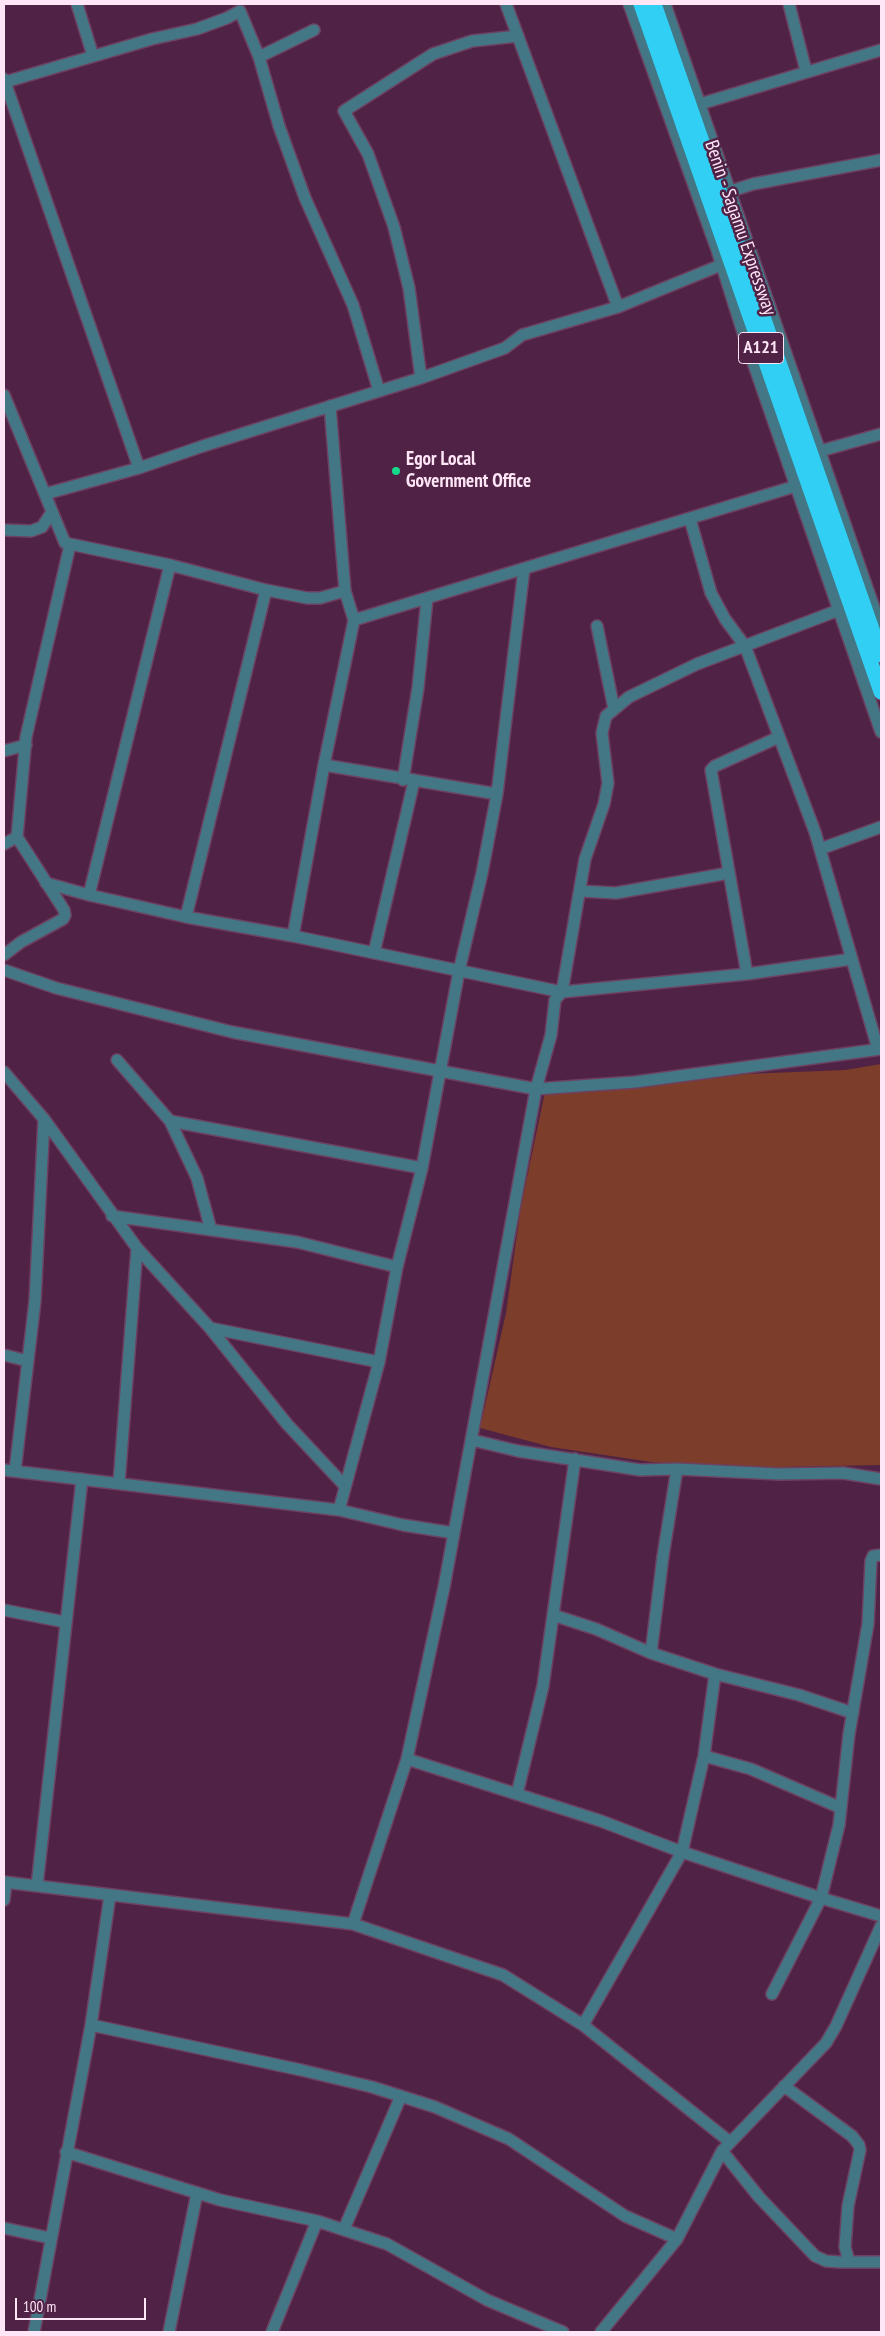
<!DOCTYPE html>
<style>
body{margin:0}
#map{position:relative;width:885px;height:2336px;overflow:hidden;background:#502245;font-family:"PT Sans Narrow",sans-serif}
canvas{display:block}
.frame{position:absolute;inset:0;border:5px solid #ffe6f7;pointer-events:none}
.scale{position:absolute;left:15px;top:2298px;width:131px;height:22px;box-sizing:border-box;border:2px solid #ffe6f7;border-top:0;padding-left:6px;font-size:15px;line-height:18px;white-space:nowrap;color:#ffe6f7;-webkit-text-stroke:4px #502245;paint-order:stroke}
</style>
<div id="map">
<canvas width="885" height="2336"></canvas>
<div class="frame"></div>
<div class="scale">100 m</div>
</div>
<script>
const ctx = document.querySelector('canvas').getContext('2d');
ctx.lineJoin = 'round';
function fill(path, color) { ctx.fillStyle = color; ctx.fill(path, 'evenodd'); }
const shape = rows => new Path2D(rows.map(r => 'M' + r).join(''));
function strokePath(path, color, width, dash) { ctx.strokeStyle = color; ctx.lineWidth = width; ctx.lineCap = dash ? 'butt' : 'round'; ctx.setLineDash(dash || []); ctx.stroke(path); }
function write(font, color, halo, rows, align = 'center') {
  ctx.font = font + ' "PT Sans Narrow",sans-serif'; ctx.lineWidth = 5; ctx.setLineDash([]); ctx.textBaseline = 'middle'; ctx.strokeStyle = halo; ctx.fillStyle = color; for (const [text, x, y, turn = 0] of rows) {
    ctx.save(); ctx.translate(x, y); ctx.rotate((+turn || 0) * Math.PI / 180); ctx.textAlign = isNaN(turn) ? turn : align; if (halo) ctx.strokeText(text, 0, 0); ctx.fillText(text, 0, 0); ctx.restore();
  }
}
const green = shape([
 [881,1064,881,1465,726,1468,651,1462,551,1447,480,1428,506,1313,521,1206,545,1092,652,1085,747,1074,845,1070]
]);
const minor = shape([
 [77,4,93,56],
 [506,4,618,307],
 [629,4,717,250,745,339,881,732],
 [665,4,881,628],
 [789,4,806,71],
 [259,57,314,30],
 [4,79,139,468],
 [5,82,152,39,197,29,227,18,240,11,259,57,279,126,305,198,353,305,379,391],
 [700,104,881,50],
 [731,191,753,184,881,160],
 [421,378,409,288,394,227,368,154,344,111,433,54,472,41,518,36],
 [4,395,65,543,170,565,266,590,307,598,320,598,345,591],
 [820,451,881,434],
 [45,494,139,468,203,446,421,378,505,348,522,335,618,307,721,265],
 [690,519,711,593,725,619,745,646,815,832,878,1049],
 [4,530,31,531,42,527,52,512],
 [354,620,796,486],
 [597,626,614,709],
 [4,751,26,745],
 [324,765,497,794],
 [403,780,418,688,427,599],
 [4,844,17,837,26,737,70,545],
 [820,849,881,827],
 [46,883,89,895,170,565],
 [580,891,616,893,729,873],
 [89,895,186,917,293,936,324,765,354,620,345,591,330,406],
 [186,917,266,590],
 [293,936,562,992,747,974,852,959],
 [374,953,414,781],
 [4,955,21,942,63,919,65,915,64,910,17,837],
 [4,970,56,988,232,1032,536,1089,635,1082,881,1049],
 [747,974,711,770,715,766,779,737],
 [117,1060,170,1121,197,1178,211,1230],
 [4,1072,44,1119,137,1248,210,1328,287,1424,345,1486],
 [170,1121,422,1168],
 [112,1216,297,1242,397,1267],
 [210,1328,379,1362],
 [4,1355,28,1361],
 [472,1440,518,1451,640,1470,677,1469,779,1474,843,1473,881,1479],
 [4,1470,339,1510,403,1525,454,1533],
 [15,1471,35,1301,44,1119],
 [119,1483,137,1248],
 [339,1510,379,1362,397,1267,422,1168,459,971,482,873,497,794,524,569],
 [4,1610,65,1622],
 [553,1615,596,1629,651,1653,715,1674,799,1695,853,1713],
 [651,1653,663,1556,677,1469],
 [704,1756,751,1769,841,1808],
 [407,1759,601,1821,682,1852,821,1898,881,1916],
 [517,1794,543,1686,575,1459],
 [4,1882,353,1924,503,1975,583,2025,730,2142],
 [37,1886,82,1479],
 [4,1900,6,1882],
 [353,1924,407,1759,444,1587,536,1089,551,1035,555,1000,562,992,585,859,604,804,608,783,602,733,606,716,629,697,697,664,839,610],
 [772,1994,821,1898,839,1825,849,1734,868,1624,871,1561,873,1556,881,1555],
 [91,2025,301,2070,372,2087,435,2107,509,2139,625,2216,677,2239],
 [583,2025,682,1852,704,1756,715,1674],
 [784,2086,852,2136,859,2145,860,2150,848,2206,845,2247,849,2262],
 [722,2151,759,2197,815,2256,826,2261,840,2262,881,2262],
 [66,2152,220,2200,317,2221,387,2244,487,2300,563,2332],
 [4,2228,50,2238],
 [344,2229,401,2096],
 [34,2332,91,2025,110,1895],
 [169,2332,197,2193],
 [272,2332,317,2221],
 [601,2332,677,2239,722,2151,826,2043,836,2026,881,1926]
]);
const highway = shape([
 [641,4,881,692],
 [654,4,881,655]
]);
const markers = [
 [396,471,5,"#16d989"]
];
const shields = [
 [761,348,45]
];
const shieldNames = [
 ["A121",761,348]
];
const streetNames = [
 ["Benin - Sagamu Expressway",740,228,71]
];
const poiNames = [
 ["Egor Local",406,460],
 ["Government Office",406,482]
];
fill(green, '#7c3d2a');
strokePath(minor, '#6c4161', 14);
strokePath(highway, '#6c4161', 18);
strokePath(minor, '#437785', 11);
strokePath(highway, '#30cff3', 15);
for (const [x, y, r, color] of markers) { const dot = new Path2D(); dot.arc(x, y, r, 0, 2 * Math.PI); ctx.fillStyle = color; ctx.fill(dot); strokePath(dot, '#502245', 2); }
for (const [x, y, w] of shields) { const box = new Path2D(); box.roundRect(x - w / 2, y - 15.5, w, 31, 4); ctx.fillStyle = '#502245'; ctx.fill(box); strokePath(box, '#ffe6f7', 1); }
write('bold 18px', '#ffe6f7', null, shieldNames);
write('19px', '#ffe6f7', '#502245', streetNames);
write('bold 19px', '#ffe6f7', '#502245', poiNames, 'left');
</script>
